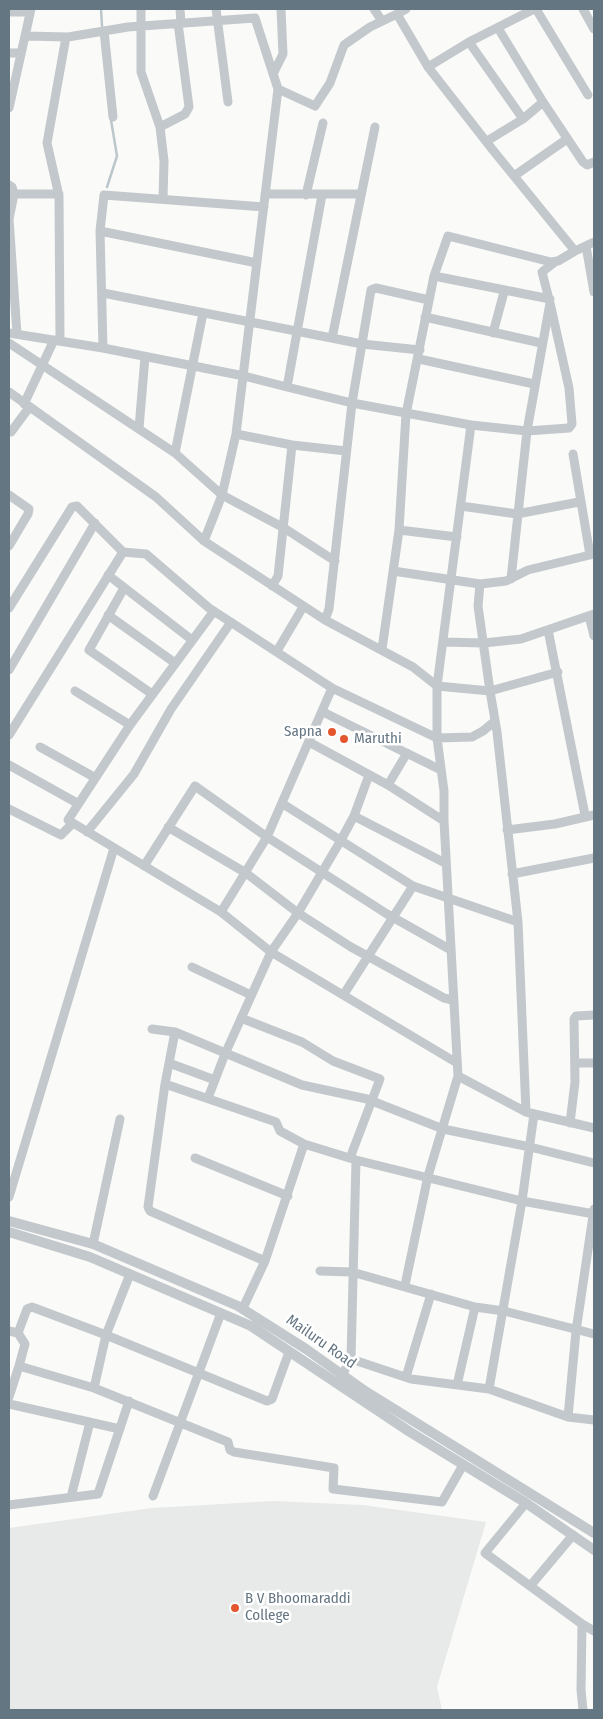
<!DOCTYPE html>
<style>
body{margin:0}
#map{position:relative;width:603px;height:1719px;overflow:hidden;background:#fafaf8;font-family:"Fira Sans Condensed",sans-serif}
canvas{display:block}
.frame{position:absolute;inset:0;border:10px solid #657683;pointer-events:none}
</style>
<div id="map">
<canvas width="603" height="1719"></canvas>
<div class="frame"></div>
</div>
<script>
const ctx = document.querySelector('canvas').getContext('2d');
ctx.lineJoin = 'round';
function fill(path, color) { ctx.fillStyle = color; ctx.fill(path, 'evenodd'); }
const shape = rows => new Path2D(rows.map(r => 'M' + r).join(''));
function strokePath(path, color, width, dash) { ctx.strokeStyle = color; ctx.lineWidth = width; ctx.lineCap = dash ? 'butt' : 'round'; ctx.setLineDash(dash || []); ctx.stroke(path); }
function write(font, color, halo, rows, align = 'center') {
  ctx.font = font + ' "Fira Sans Condensed",sans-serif'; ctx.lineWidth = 5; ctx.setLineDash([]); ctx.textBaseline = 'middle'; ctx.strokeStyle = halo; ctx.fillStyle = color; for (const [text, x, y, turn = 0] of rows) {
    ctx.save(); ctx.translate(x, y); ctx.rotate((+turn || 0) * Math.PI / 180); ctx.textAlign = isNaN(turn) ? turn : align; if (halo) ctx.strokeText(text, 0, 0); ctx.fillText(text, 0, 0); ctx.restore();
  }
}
const built = shape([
 [273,1501,363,1505,486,1522,437,1687,442,1710,9,1710,9,1528,152,1508]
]);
const stream = shape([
 [101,9,102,26],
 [107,187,117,156,111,120]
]);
const minor = shape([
 [141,9,141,72,160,127,164,161,163,199],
 [180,9,181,23],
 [216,9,228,102],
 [374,9,382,21],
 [406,9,397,14,428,67,492,149,575,251,594,242],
 [536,9,588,95],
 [583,9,594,29],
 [9,12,30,12],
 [104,31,113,117],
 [25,36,68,37,128,27,255,18,278,89,236,434,222,495,204,541],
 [469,42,523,119],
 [9,53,21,53],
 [428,67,469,42,534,9],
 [273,74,283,54,281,9],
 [278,89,315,106,330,83,344,45,370,27,397,14],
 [543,102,583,162,587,165,594,162],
 [9,108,31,9],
 [160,127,185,114,189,107,178,23],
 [487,141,523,119,543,102,498,28],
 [514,176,567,139],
 [9,185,12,187,14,194,9,219,17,334],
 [14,194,59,194],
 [265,194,361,194],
 [306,195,323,123],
 [264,207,104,195,100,231,103,348,244,376,287,387,322,195],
 [100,231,257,263],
 [586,246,594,292],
 [434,276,550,299],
 [103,293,362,344,420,350],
 [429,300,376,288,371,290,352,403,329,609,325,620,413,667,437,686,490,691,478,606,480,584],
 [425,317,541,343],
 [9,333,103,348],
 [493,333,504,292],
 [332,338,375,127],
 [60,340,59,196,47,143,66,37],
 [9,343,175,453,222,495,284,528,335,561],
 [419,359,534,384],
 [287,387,352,403,471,425,527,431,569,428,572,424,569,388,550,303],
 [9,392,156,497,204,541,325,620],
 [24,404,54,340],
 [139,428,145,357],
 [9,430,11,432,28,409],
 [236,434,292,445,346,451],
 [175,453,203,313],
 [573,454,590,555],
 [9,495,29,509,28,514,9,546],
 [461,506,517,514,579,502],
 [399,530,457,537],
 [393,571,480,584,506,581,528,570,594,554],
 [108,575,192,640],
 [511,579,527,431,550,303,542,272,555,262],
 [272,586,278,576,292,445],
 [124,588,89,650,152,694],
 [9,608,72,507,77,506,123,552,146,554,209,608,332,688,437,738,472,737,483,731,495,721],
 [214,611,130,725,68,820,221,912,271,952,457,1063],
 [108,615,175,663],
 [589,616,594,636],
 [548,630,585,815],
 [443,642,484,643,521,639,594,614],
 [382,649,399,530,406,414,434,276,448,236,551,262,558,261,575,251],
 [277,651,303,607],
 [9,670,95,523],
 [75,691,130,725],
 [323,712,441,770],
 [9,735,123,552],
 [309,742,388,785,444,821,458,1076,428,1176,405,1285],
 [40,747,94,777],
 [9,765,77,803],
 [388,785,407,753],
 [283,804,413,886,518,922],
 [9,809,61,835,73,823],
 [354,816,445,863],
 [444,821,444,791,437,738,437,686,471,425],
 [168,827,246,873,298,913,351,947,444,998,453,1000],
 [507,830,555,824,594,815],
 [87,832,134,774,171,709,231,622],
 [144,866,195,786,267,837,387,914,451,950],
 [512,874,594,858],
 [221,912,267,837,332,688],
 [192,967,251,995],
 [344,994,413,886],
 [241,1018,302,1042,333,1061,380,1079,350,1158],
 [152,1029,175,1032,302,1085,367,1099,443,1129,530,1147,594,1163],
 [175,1032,165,1084,148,1207,150,1211,265,1261],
 [169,1063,215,1080],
 [575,1063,594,1063],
 [458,1076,526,1112,594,1128],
 [165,1084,276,1122,280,1131,304,1144,356,1160,522,1201,594,1214],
 [208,1098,225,1054,271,952,298,913,341,840,354,816,369,775],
 [526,1112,518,922,497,732,490,691,558,672],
 [570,1123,575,1082,574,1019,576,1016,594,1015],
 [195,1158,288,1196],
 [9,1197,114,848],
 [93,1244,120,1119],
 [320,1271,352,1272,475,1307,504,1311,594,1334],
 [130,1274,106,1335,94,1388,228,1442,230,1450,234,1452,334,1468,333,1489,442,1502,463,1465],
 [243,1308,265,1261,304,1144],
 [9,1331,18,1333,27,1309,32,1307,106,1335,267,1401,272,1399,289,1352],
 [18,1333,25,1344,19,1366,94,1388],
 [351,1359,356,1160],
 [342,1375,351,1359,411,1379,489,1389,568,1417,594,1420],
 [406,1377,431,1294],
 [457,1385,475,1307],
 [489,1389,522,1201,534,1114],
 [9,1397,19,1366],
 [9,1404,120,1429],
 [568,1417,576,1331,594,1209],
 [153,1496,221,1313],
 [71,1497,90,1422],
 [526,1503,485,1553,582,1624,594,1631],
 [9,1505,98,1494,129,1401],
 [531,1585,573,1535],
 [582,1624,581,1690,583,1710]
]);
const tertiary = shape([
 [9,1221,93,1244,238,1306,306,1349,365,1391,594,1533],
 [9,1232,90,1257,251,1326,410,1432,526,1503,594,1550]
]);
const markers = [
 [332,732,5,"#e4572e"],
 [344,739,5,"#e4572e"],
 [235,1608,5,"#e4572e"]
];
const poiNames = [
 ["Sapna",322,732,"right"],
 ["Maruthi",354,739],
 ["B V Bhoomaraddi",245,1599],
 ["College",245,1616]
];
const streetNames = [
 ["Mailuru Road",321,1342,35]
];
fill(built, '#e8e9e9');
strokePath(stream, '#bbc7cb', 2.5);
strokePath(minor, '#c3c8cc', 9);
strokePath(tertiary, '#c3c8cc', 10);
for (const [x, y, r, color] of markers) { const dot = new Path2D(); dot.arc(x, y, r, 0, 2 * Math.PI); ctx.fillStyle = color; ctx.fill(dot); strokePath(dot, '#fff', 2); }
write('15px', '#657683', '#fff', poiNames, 'left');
write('15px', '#657683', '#fff', streetNames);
</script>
